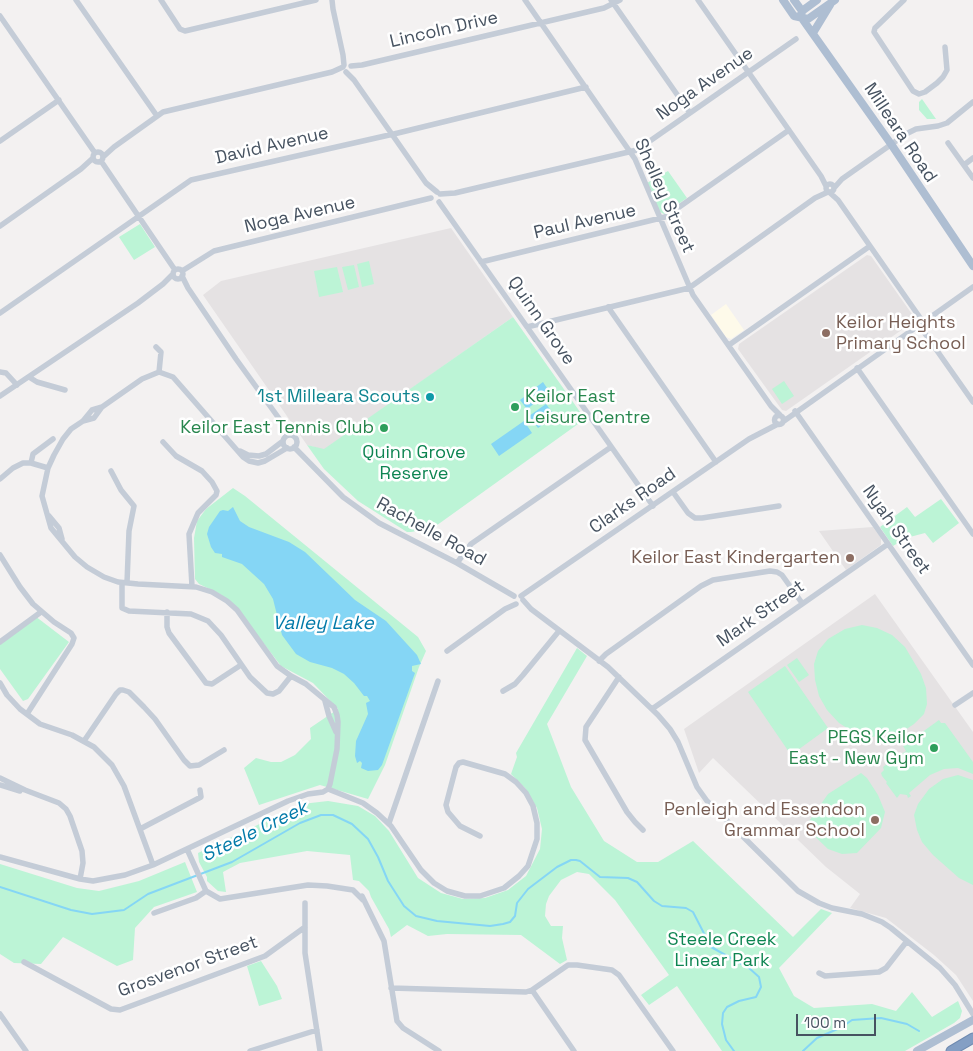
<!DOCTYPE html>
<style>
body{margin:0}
#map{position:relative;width:973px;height:1051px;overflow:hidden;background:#f3f1f1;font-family:"Space Grotesk",sans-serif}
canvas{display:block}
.scale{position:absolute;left:796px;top:1014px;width:80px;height:22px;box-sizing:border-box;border:2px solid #475361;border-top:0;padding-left:6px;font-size:15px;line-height:18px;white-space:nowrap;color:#475361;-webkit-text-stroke:4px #fff;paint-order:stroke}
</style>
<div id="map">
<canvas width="973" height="1051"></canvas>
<div class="scale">100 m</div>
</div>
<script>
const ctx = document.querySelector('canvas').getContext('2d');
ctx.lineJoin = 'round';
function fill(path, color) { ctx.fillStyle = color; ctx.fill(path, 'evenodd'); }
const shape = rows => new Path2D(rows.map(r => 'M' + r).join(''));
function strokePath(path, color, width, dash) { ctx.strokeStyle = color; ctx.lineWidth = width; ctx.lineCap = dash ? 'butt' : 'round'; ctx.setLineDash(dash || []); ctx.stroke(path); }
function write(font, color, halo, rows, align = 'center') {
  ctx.font = font + ' "Space Grotesk",sans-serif'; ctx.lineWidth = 5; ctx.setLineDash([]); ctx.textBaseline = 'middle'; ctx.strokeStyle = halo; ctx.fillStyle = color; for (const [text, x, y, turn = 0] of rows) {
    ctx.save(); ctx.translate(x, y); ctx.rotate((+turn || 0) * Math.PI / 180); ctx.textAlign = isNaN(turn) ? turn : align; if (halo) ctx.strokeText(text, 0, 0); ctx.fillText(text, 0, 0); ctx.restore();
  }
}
const commercial = shape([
 [726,304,744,330,731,339,726,337,711,315]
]);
const education = shape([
 [451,228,513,317,324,450,307,445,203,295,221,281],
 [867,255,871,256,914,317,913,322,786,411,782,410,738,349,739,344],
 [873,527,881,538,881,545,846,570,819,531],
 [875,594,973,732,973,1001,956,975,934,955,886,918,850,908,860,894,826,867,713,758,699,773,684,729]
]);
const green = shape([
 [922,99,936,119,927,119,919,110,919,102],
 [668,171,687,198,664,214,660,212,647,183],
 [140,224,155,247,134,260,119,237],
 [369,261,374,284,362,287,357,264],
 [354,265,359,287,348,290,342,267],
 [337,267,343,292,319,297,314,271],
 [513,317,585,419,433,528,411,532,407,532,358,501,324,469,307,445,324,449],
 [784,381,794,396,782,404,772,389],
 [233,488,245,496,418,637,426,651,419,667,385,765,368,799,320,785,259,805,244,768,256,758,271,762,281,762,295,755,311,739,310,728,338,709,313,683,281,666,235,606,220,594,199,584,195,579,194,538,197,521,206,509],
 [941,499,959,523,933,543,925,533,906,538,893,546,880,527,907,507,915,517],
 [35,616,69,642,28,699,23,701,0,669,0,640],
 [862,625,877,628,892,635,905,647,921,674,926,688,927,704,924,714,914,724,899,734,870,737,855,733,839,723,827,710,819,696,815,680,814,664,818,651,828,639,845,629],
 [577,648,587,656,547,724,571,787,604,841,637,862,658,862,693,841,793,937,821,909,832,913,779,968,794,996,814,1008,872,1004,896,1011,912,992,932,1017,958,1001,962,1011,960,1018,954,1023,905,1051,722,1051,677,986,649,1005,641,995,669,975,615,900,589,874,577,872,561,880,549,896,546,904,545,916,551,926,563,926,562,938,567,960,560,964,521,935,447,934,428,936,407,925,391,937,389,929,371,897,369,891,359,881,353,880,350,855,307,851,240,863,223,872,226,892,218,891,207,881,207,877,199,862,198,853,302,804,328,801,358,806,375,816,389,831,418,878,441,893,463,899,485,898,508,890,526,876,540,849,542,829,537,808,525,788,511,774,517,757,516,753],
 [797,658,809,675,799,682,787,665],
 [785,666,828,728,791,755,748,692],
 [939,720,941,723,945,723,973,762,973,774,958,768,944,769,930,775,909,793,911,796,908,798,907,795,900,794,897,798,886,783,887,782,882,776,881,773,884,770,883,767,906,751,903,746],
 [861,773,867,778,878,795,885,812,881,828,857,853,842,854,828,849,805,827,828,794],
 [958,775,973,780,973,885,959,878,933,855,922,842,917,830,914,815,918,804,929,789,943,779],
 [185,862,197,892,154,907,135,928,133,960,117,966,63,937,41,964,14,963,0,954,0,864,77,888,99,891,139,881],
 [261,961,277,986,282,999,259,1006,247,966]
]);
const water = shape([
 [543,382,549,391,546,393,547,396,539,401,531,391],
 [528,394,535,403,527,409,520,400],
 [546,404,555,416,538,428,529,416],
 [524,421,532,433,499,456,491,444],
 [233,507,240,521,249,527,289,542,305,552,355,600,386,621,417,655,421,664,412,666,412,671,415,673,382,765,378,770,368,771,361,768,362,763,360,761,357,763,355,756,356,741,368,714,366,703,370,701,367,696,364,696,354,683,344,674,332,668,310,662,296,654,282,635,273,599,264,584,242,564,222,557,222,554,215,553,211,547,207,534,209,527,220,511,223,510,228,511]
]);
const stream = shape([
 [0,887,71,910,92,914,124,910,148,894,232,862,300,823,321,815,333,815,352,824,368,839,378,857,388,881,404,906,416,916,437,921,490,926,503,924,510,922,515,916,517,903,528,889,557,867,571,860,576,860,580,861,600,877,628,878,637,882,654,901,662,906,686,908,693,912,711,947,749,968,759,977,761,987,756,997,739,1001,727,1007,723,1013,722,1024,726,1040,734,1051],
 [803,1051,817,1038,842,1027,852,1020,881,1018,907,1024,919,1031]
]);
const minor = shape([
 [76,0,157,116],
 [161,0,180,29,185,31,316,0],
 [332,0,333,9,343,55,344,65],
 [525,0,635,159,693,295,771,406,780,415],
 [611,0,690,113],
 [698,0,821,176,826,186],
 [904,0,875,28,874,32,913,91,919,94,925,92,937,83,943,77,947,70,945,47],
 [0,16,95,153],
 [351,66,362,65,604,8,620,0],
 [346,72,354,80,426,183,437,192],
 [0,141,59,100],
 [948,143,973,178],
 '93 157a5 5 0 1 1 10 0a5 5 0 1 1-10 0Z',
 [103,157,114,147,163,112,332,72,343,67],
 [101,161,175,270],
 [964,165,973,158],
 '826 188a4 4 0 1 1 8 0a4 4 0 1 1-8 0Z',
 [834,188,842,179,906,134,916,129,938,126,947,123,973,102],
 [829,192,838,200,923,322],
 [440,194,455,193,637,150,796,39],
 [439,202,653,506],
 [0,226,81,169,93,158],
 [481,262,665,217,789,130],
 '173 274a5 5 0 1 1 10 0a5 5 0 1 1-10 0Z',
 [182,271,214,251,431,198],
 [182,276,188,288,236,359,291,435],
 [608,307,716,462],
 [0,313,191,180,398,133,586,87],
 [919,325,973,402],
 [527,327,689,288,815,198,828,192],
 [729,345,870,246],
 [156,347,161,352,159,372],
 [857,368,973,534],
 [0,372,6,373,17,385],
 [29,377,37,382,65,390],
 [0,396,138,303,163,284,173,274],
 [795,411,973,665],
 '774.5 420a4.5 4.5 0 1 1 9 0a4.5 4.5 0 1 1-9 0Z',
 [83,421,94,418,102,407,142,379,159,372,173,377,243,457,249,461,258,463,265,461,287,448],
 [784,421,973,287],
 '283 442a7 7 0 1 1 14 0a7 7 0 1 1-14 0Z',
 [163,442,176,456,202,471,212,482,217,491,216,495,198,513,189,534,192,586],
 [294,447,343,497,379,523,457,563,514,596],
 [240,451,248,455,259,456,266,454,283,441],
 [31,463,33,454,53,439],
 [111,471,121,490,134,506,129,531,127,583],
 [0,479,13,468,23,463,31,463,48,468],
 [673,492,688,513,695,518,702,518,779,506],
 [49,516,59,528,62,539],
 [0,555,20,587,33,604,54,622,71,633,74,638,72,644,27,714],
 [457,563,471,544,611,447],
 [122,583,122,608,129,611,191,614,208,621,221,635,250,677,267,693,273,694,279,691,291,676],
 [521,596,749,439,778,424],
 [523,600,531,609,608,667,658,715,670,729,678,742,697,787,707,801,798,891,819,903,832,908,862,914,882,922,891,928,940,968,955,985,973,1014],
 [167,612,167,627,169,633,206,683,212,684,241,665],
 [0,642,41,612],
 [447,651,505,609,516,604],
 [599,661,606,654,701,586,713,580,770,571,777,572,782,575,802,603],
 [619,677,586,727,585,740,627,812,635,822,643,830],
 [0,683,7,695,20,709,40,724,72,735,94,747,112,765,124,786,153,865],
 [503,691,515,684,523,675,559,631],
 [325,701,329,716,336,732],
 [955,705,973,693],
 [652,709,888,544],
 [84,741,116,694,120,690,123,690,129,692,144,707,155,719,184,760,190,766,199,765,224,750],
 [0,778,25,790,59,803,66,809,70,816,82,851,83,863,80,879],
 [0,785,20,791],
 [328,789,363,803,377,813,391,826,421,870,434,883,447,891,465,896,480,896,504,888,519,876,528,866,537,839,537,823,533,806,526,793,516,782,505,774,463,762,459,763,456,767,446,805,448,812,460,826,480,836],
 [389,823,438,681],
 [140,829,201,797,200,790],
 [187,849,206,891,220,899,308,885,327,886,353,890,363,900],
 [0,857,80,879,93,881,125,875,153,865,288,801,308,794,323,792,328,789,330,784,337,749,338,722,337,715,334,707,306,684,291,676,277,666,237,610,227,601,212,592,196,587,138,584,118,582,104,577,87,567,75,557,51,528,42,496,48,468,54,455,63,439,71,429,83,421,92,410,102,407],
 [362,896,384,941,397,1021,403,1028,439,1051],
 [305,903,305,953,320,1051],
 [154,913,196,898,206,891],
 [24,962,111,1009,120,1010,265,956,305,927],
 [819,973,825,976,879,972,886,968,907,941],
 [391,988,526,992,532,990,568,965,577,965,612,970,619,975,673,1051],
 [532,990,574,1051],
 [0,1014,26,1051],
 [250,1051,317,1030]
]);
const major = shape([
 [783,0,794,16,808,19,835,0],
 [794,0,802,11,801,17,891,144,973,266],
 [802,11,817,0],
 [813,33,830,5],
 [917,1051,973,1020]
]);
const highway = shape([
 [951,1051,973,1038]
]);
const markers = [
 [826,333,5,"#8d6e63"],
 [430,397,5,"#0f9aa8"],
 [515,407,5,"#2e9e5b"],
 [384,428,5,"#2e9e5b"],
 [850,558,5,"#8d6e63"],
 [934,748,5,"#2e9e5b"],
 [875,820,5,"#8d6e63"]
];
const streetNames = [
 ["Lincoln Drive",444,30,-13],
 ["Noga Avenue",705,84,-35],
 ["Milleara Road",900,133,56],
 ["David Avenue",272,146,-13],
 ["Shelley Street",664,196,66],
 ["Noga Avenue",300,215,-13],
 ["Paul Avenue",585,222,-13],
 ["Quinn Grove",541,321,55],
 ["Clarks Road",633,501,-35],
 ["Nyah Street",896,530,55],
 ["Rachelle Road",431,532,29],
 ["Mark Street",761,614,-35],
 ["Grosvenor Street",188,967,-20]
];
const educationNames = [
 ["Keilor Heights",836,323,"left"],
 ["Primary School",836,344,"left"],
 ["Keilor East Kindergarten",840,558],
 ["Penleigh and Essendon",865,810],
 ["Grammar School",865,831]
];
const cultureNames = [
 ["1st Milleara Scouts",420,397]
];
const leisureNames = [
 ["Keilor East",525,397,"left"],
 ["Leisure Centre",525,418,"left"],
 ["Keilor East Tennis Club",374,428],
 ["PEGS Keilor",924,738],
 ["East - New Gym",924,759]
];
const parkNames = [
 ["Quinn Grove",414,453],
 ["Reserve",414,474],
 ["Steele Creek",722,940],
 ["Linear Park",722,961]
];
const waterNames = [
 ["Valley Lake",323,624],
 ["Steele Creek",255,832,-26]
];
fill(commercial, '#fefaea');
fill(education, '#e5e2e3');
fill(green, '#bcf4d6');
fill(water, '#85d6f5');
strokePath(stream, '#85d6f5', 2);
strokePath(highway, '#6f8ab0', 11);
strokePath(minor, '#c4ccd7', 5.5);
strokePath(major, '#aebed2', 8);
strokePath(highway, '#849fc4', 9);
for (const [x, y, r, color] of markers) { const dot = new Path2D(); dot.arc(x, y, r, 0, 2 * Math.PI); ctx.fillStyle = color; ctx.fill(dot); strokePath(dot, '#fff', 2); }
write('18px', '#475361', '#fff', streetNames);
write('18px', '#785e54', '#fff', educationNames, 'right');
write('18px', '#0d838f', '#fff', cultureNames, 'right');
write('18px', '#27864d', '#fff', leisureNames, 'right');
write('18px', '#0e8552', '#fff', parkNames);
write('italic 19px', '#027aa9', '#fff', waterNames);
</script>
